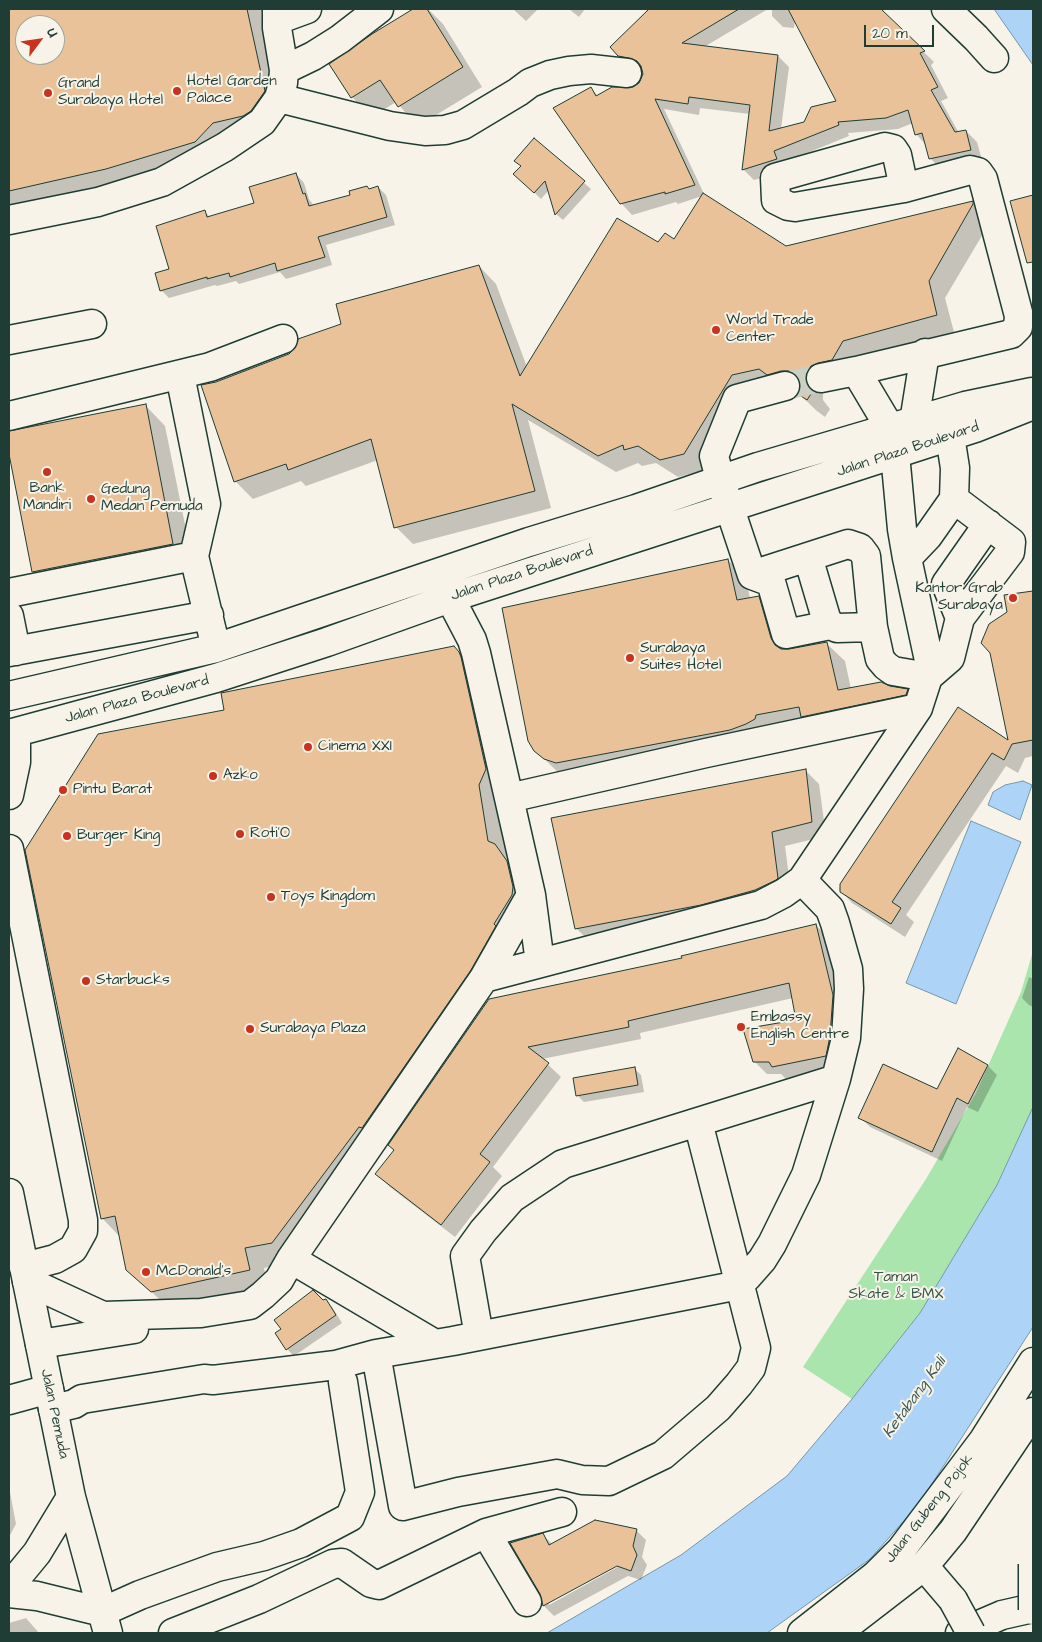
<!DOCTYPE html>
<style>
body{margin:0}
#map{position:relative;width:1042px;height:1642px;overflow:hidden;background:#f7f3e8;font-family:"Architects Daughter",sans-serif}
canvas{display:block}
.frame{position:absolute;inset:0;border:10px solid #1f3d34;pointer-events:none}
.north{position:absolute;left:15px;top:15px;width:50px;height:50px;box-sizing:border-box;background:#f7f3e8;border:1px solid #a1aaa0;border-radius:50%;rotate:59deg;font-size:14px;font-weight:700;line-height:20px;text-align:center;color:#1f3d34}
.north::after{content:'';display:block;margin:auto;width:18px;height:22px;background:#c8321e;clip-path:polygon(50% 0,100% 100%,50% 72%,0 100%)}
.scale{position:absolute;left:864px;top:25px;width:70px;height:22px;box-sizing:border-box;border:2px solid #1f3d34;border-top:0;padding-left:6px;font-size:15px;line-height:18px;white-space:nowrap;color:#1f3d34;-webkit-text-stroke:4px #f7f3e8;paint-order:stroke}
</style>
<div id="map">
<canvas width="1042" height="1642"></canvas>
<div class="frame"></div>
<div class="north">U</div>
<div class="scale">20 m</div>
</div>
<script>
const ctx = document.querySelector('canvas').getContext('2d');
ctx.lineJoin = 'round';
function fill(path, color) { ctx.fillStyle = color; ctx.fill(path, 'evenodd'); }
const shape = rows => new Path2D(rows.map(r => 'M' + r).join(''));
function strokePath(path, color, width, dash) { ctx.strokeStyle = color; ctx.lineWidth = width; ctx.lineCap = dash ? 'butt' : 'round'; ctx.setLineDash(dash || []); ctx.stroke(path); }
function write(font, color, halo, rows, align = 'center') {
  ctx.font = font + ' "Architects Daughter",sans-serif'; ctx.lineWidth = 4; ctx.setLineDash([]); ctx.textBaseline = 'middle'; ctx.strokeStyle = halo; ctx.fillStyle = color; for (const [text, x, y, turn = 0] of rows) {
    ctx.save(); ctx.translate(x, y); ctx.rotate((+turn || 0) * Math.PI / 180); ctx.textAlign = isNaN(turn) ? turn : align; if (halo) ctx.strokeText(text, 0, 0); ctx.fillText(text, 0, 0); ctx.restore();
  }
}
const green = shape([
 [1033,951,1033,1107,997,1185,920,1313,852,1399,803,1367,926,1179,976,1093,1021,992]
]);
const water = shape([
 [994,9,1033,9,1033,65,994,9],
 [1023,781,1032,785,1020,820,988,805,993,792,1005,785,1023,781],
 [971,821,1021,842,956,1004,906,983,971,821],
 [1033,1107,1033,1327,919,1504,870,1559,767,1633,547,1633,681,1555,787,1476,852,1399,920,1313,997,1185,1033,1107]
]);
const shadow = shape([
 [9,9,272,9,274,20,262,23,282,106,212,159,9,211],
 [25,25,55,25,55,55,25,55],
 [415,9,428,9,443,24,482,87,418,126,396,102,372,117,352,97,372,35],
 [513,9,538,9,526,21],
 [569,9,585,9,579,17],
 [651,9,768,9,704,47,778,56,789,67,781,129,805,123,837,102,795,19,794,28,783,27,772,16,772,9,880,9,934,62,931,65,948,98,941,101,959,133,966,131,977,142,982,160,941,169,930,158,926,145,916,134,913,123,898,129,848,133,849,136,785,162,787,170,754,180,743,169,750,114,700,108,699,115,664,109,705,196,786,247,972,202,990,222,945,298,954,332,861,358,823,390,823,400,830,409,825,417,817,411,799,394,801,388,785,391,749,392,701,471,678,477,656,463,642,466,638,463,616,472,528,420,551,508,413,544,396,527,378,460,306,486,301,481,253,499,235,481,216,383,289,355,342,325,479,266,496,284,527,367,658,244,674,240,702,196,678,204,676,202,632,215,621,203,590,88,598,96,633,89,640,83,644,74,643,69,630,67,612,47],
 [534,140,591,189,563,220,556,214,549,190,541,199,515,174,522,167],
 [296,174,304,183,309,199,314,206,351,195,367,187,370,190,378,187,386,195,395,225,326,245,332,265,286,279,280,272,239,284,236,281,217,286,215,285,169,298,161,290,170,270,205,212,210,217,256,203],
 [1033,196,1033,260,1026,253],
 [146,406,165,426,193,564,53,591,33,571,9,448,9,432],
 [728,560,746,578,750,599,758,597,777,616,787,650,826,643,845,661,851,689,890,687,907,691,925,709,563,777,535,750],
 [1033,592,1033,756,1025,758,1018,773,1006,766,906,915,914,922,905,937,852,903,839,889,959,709,1010,743,1008,612,1006,596],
 [454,647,474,667,507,859,514,866,531,915,292,1262,264,1268,269,1290,172,1311,127,1269,120,1237,102,1218,225,711],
 [805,770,819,784,826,836,785,846,791,892,590,942,576,928],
 [816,925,828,938,845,1008,838,1068,786,1079,781,1074,767,1074,754,1061,797,1021,793,998,640,1033,641,1039,542,1059,561,1077,493,1167,502,1176,455,1237,390,1187,377,1174,395,1151,489,1000,684,959],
 [1029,977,1033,979,1033,1007,1029,1005,1022,998],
 [988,1066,997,1075,978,1112,967,1107,942,1161,870,1127,860,1117,937,1091],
 [634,1068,641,1075,644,1092,584,1102,577,1095],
 [325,1300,332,1307,342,1323,294,1356,287,1349],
 [9,1487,16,1524,9,1537],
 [636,1530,646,1540,642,1557,647,1565,641,1580,628,1576,554,1616,544,1606,542,1594,543,1535,552,1544],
 [622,1562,623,1564,549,1605,549,1602],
 [26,1618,39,1633,9,1633,9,1623]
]);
const building = shape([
 [9,9,247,9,265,91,251,111,243,116,213,123,195,142,106,169,9,191,9,9],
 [25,25,55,25,55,55,25,55,25,25],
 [413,9,427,9,463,67,398,107,380,80,351,98,329,64,372,34,413,9],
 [649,9,739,9,682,43,778,55,769,131,804,122,811,107,836,101,788,9,881,9,925,51,920,53,938,87,931,90,955,132,966,130,971,150,929,159,922,133,915,135,908,110,886,118,838,122,839,125,774,151,777,159,742,170,750,105,689,97,688,104,655,99,695,185,665,194,665,192,620,204,553,108,591,87,596,96,612,87,633,87,639,83,643,74,641,66,637,61,629,58,618,56,610,47,649,9],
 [534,138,585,181,555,215,545,181,534,193,513,174,521,166,514,161,534,138],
 [296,173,303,194,305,193,309,206,350,195,349,191,367,186,369,189,378,186,387,217,318,237,325,257,277,271,275,263,230,277,229,273,207,279,207,277,160,291,155,273,169,269,156,226,205,210,207,217,254,203,249,187,296,173],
 [703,193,786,246,973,201,973,204,929,281,937,315,843,341,832,360,818,363,811,366,806,373,806,382,809,388,813,391,807,400,798,394,800,390,800,381,796,375,789,371,781,371,767,375,759,369,732,375,684,454,660,460,638,446,624,450,623,445,598,456,512,404,535,491,394,528,371,439,288,470,286,464,234,482,201,385,216,382,289,354,295,348,298,339,341,324,336,304,479,265,520,376,617,218,658,242,665,233,674,239,703,193],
 [1033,195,1033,262,1027,263,1010,201,1033,195],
 [146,404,173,544,32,572,9,454,9,431,146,404],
 [728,559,737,600,759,596,771,638,775,645,781,649,789,649,827,642,838,690,881,682,890,686,908,689,906,695,801,717,799,707,756,715,755,719,746,724,730,730,556,763,544,759,534,751,528,741,502,608,728,559],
 [1033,591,1033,740,1012,744,1004,760,992,753,892,902,901,908,891,924,840,892,840,884,958,707,1008,740,990,653,981,643,989,624,1007,612,1004,595,1033,591],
 [454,646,459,652,461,657,486,769,479,785,488,841,495,844,507,861,513,887,512,895,494,924,496,926,471,970,362,1128,359,1127,272,1243,245,1248,250,1270,151,1292,126,1270,115,1216,101,1219,25,850,98,734,224,710,221,693,454,646],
 [806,769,812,822,772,832,778,878,776,880,755,890,701,905,575,929,551,818,806,769],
 [816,924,833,995,830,1036,826,1056,772,1067,769,1062,753,1062,743,1029,796,1020,789,983,628,1021,629,1027,528,1047,549,1063,480,1154,490,1162,441,1225,375,1174,394,1150,388,1145,489,999,682,958,681,956,816,924],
 [958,1048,988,1065,968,1104,957,1098,932,1152,858,1118,883,1064,937,1089,958,1048],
 [635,1067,638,1085,576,1096,573,1078,635,1067],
 [313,1290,323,1300,326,1299,336,1315,286,1350,275,1333,281,1329,274,1320,313,1290],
 [595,1520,637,1529,633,1546,637,1555,631,1571,617,1566,543,1606,540,1594,510,1543,543,1533,549,1545,595,1520]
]);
const minorTunnel = shape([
 [785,386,821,378]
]);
const minor = shape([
 [946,9,976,38,994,58],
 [277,20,307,9],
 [284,70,313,56,340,39,379,9],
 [279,98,390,126,425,131,445,130,463,125,518,92,530,83,550,75,569,71,591,69,627,73],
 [9,220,98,202,162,182,225,147,262,122,279,98,283,83,284,70,277,28,277,9],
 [9,340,92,324],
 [856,371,1011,334,1018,327,1019,316,983,179,978,172,970,170,904,188,795,207,788,206,776,200,775,178,885,147,893,149,897,155,904,188],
 [180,375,206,504,194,556,216,648],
 [821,378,856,371,890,428],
 [785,386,737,399,714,456,720,479,752,575,771,582,786,634,830,625],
 [9,416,210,367,283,339],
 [914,422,925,353],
 [808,557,826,618,830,625,837,628,873,627],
 [907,558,928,536,954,499,955,468,950,436],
 [752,575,848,544,860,548,866,556,873,627,880,659,886,666,893,671,928,677,950,658,960,618,1010,552,1011,542,954,499],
 [9,593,194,556],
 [9,616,16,651],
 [960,618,946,584,988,524],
 [9,652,209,615],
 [9,696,216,648,529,542,636,509,758,467,965,406,1032,392],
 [9,734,216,678,327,642,450,598,975,428,1033,405],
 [9,795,16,762,16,733],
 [509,798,706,753,918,708],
 [9,849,83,1220,83,1231,73,1249,55,1259,24,1267],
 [531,895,540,963],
 [484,978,761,905,784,893,802,880,918,708,928,677,930,665,907,558,902,529,895,454],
 [291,1259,435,1344],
 [27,1281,103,1316,201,1313,250,1305,263,1295,279,1280,291,1259,484,978,531,895,476,653,472,640,450,598,443,581],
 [479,1336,465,1256,483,1231,512,1198,563,1164,836,1079],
 [40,1344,134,1329],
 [376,1354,403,1506,458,1492,557,1474,582,1480,609,1481,663,1455,718,1408,739,1384,751,1368,756,1348,698,1122],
 [9,1400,49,1389],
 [53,1409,74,1404,82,1399,204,1379,213,1380,336,1365,376,1354,453,1341,729,1287,747,1277,762,1260,772,1244,806,1175,836,1079,846,1038,849,989,848,969,835,923,830,909,802,880],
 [486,1533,527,1602],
 [102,1612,140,1595,217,1567,264,1556,301,1543,350,1517,360,1492,343,1382],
 [173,1633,259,1599,333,1564,342,1563,371,1583,379,1585,486,1533,562,1512],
 [960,1633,1002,1615,1033,1608]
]);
const major = shape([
 [9,1193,71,1497,108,1633],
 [924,1566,953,1600],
 [9,1587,37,1553,71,1497],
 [9,1593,37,1596,102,1612],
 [802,1633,876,1575,901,1550,983,1441,1033,1362],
 [837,1633,924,1566,953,1531,1033,1412]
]);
const majorBridge = shape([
 [1033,1564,1033,1610],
 [953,1600,971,1633]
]);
const markers = [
 [177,91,5,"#c8321e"],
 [48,93,5,"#c8321e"],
 [716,330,5,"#c8321e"],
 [47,472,5,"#c8321e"],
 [91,499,5,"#c8321e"],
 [1013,598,5,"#c8321e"],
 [630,658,5,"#c8321e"],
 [308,747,5,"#c8321e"],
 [213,776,5,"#c8321e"],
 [63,790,5,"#c8321e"],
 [240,834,5,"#c8321e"],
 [67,836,5,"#c8321e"],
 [271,897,5,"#c8321e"],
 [86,981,5,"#c8321e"],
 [741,1027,5,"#c8321e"],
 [250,1029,5,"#c8321e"],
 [146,1272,5,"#c8321e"]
];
const poiNames = [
 ["Hotel Garden",187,82],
 ["Palace",187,99],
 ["Grand",58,84],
 ["Surabaya Hotel",58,101],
 ["World Trade",726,321],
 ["Center",726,338],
 ["Bank",47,489,"center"],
 ["Mandiri",47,506,"center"],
 ["Gedung",101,490],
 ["Medan Pemuda",101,507],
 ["Kantor Grab",1003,589,"right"],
 ["Surabaya",1003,606,"right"],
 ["Surabaya",640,649],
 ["Suites Hotel",640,666],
 ["Cinema XXI",318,747],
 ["Azko",223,776],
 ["Pintu Barat",73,790],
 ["Roti'O",250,834],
 ["Burger King",77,836],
 ["Toys Kingdom",281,897],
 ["Starbucks",96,981],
 ["Embassy",751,1018],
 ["English Centre",751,1035],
 ["Surabaya Plaza",260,1029],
 ["McDonald's",156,1272]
];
const streetNames = [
 ["Jalan Plaza Boulevard",908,450,-18],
 ["Jalan Plaza Boulevard",522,574,-18],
 ["Jalan Plaza Boulevard",137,700,-15],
 ["Jalan Pemuda",54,1414,78],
 ["Jalan Gubeng Pojok",930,1509,-52]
];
const parkNames = [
 ["Taman",896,1278],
 ["Skate & BMX",896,1295]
];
const waterNames = [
 ["Ketabang Kali",915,1398,-54]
];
fill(green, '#a9e5ac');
fill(water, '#add4f7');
strokePath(water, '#7498a9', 1);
fill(shadow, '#0003');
fill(building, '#e9c299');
strokePath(building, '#1f3d34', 1);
strokePath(minorTunnel, '#cccfc4', 28, [28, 14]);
strokePath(minor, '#1f3d34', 31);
strokePath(major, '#1f3d34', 31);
strokePath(minor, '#f7f3e8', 28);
strokePath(major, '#f7f3e8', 28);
strokePath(majorBridge, '#1f3d34', 31, []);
strokePath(majorBridge, '#f7f3e8', 28);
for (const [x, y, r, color] of markers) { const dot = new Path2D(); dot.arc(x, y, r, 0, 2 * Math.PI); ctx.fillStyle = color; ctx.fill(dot); strokePath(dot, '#f7f3e8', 2); }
write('15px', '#1f3d34', '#f7f3e8', poiNames, 'left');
write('15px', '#1f3d34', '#f7f3e8', streetNames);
write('15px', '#345646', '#f7f3e8', parkNames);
write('italic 16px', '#3b5b5b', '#f7f3e8', waterNames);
</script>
